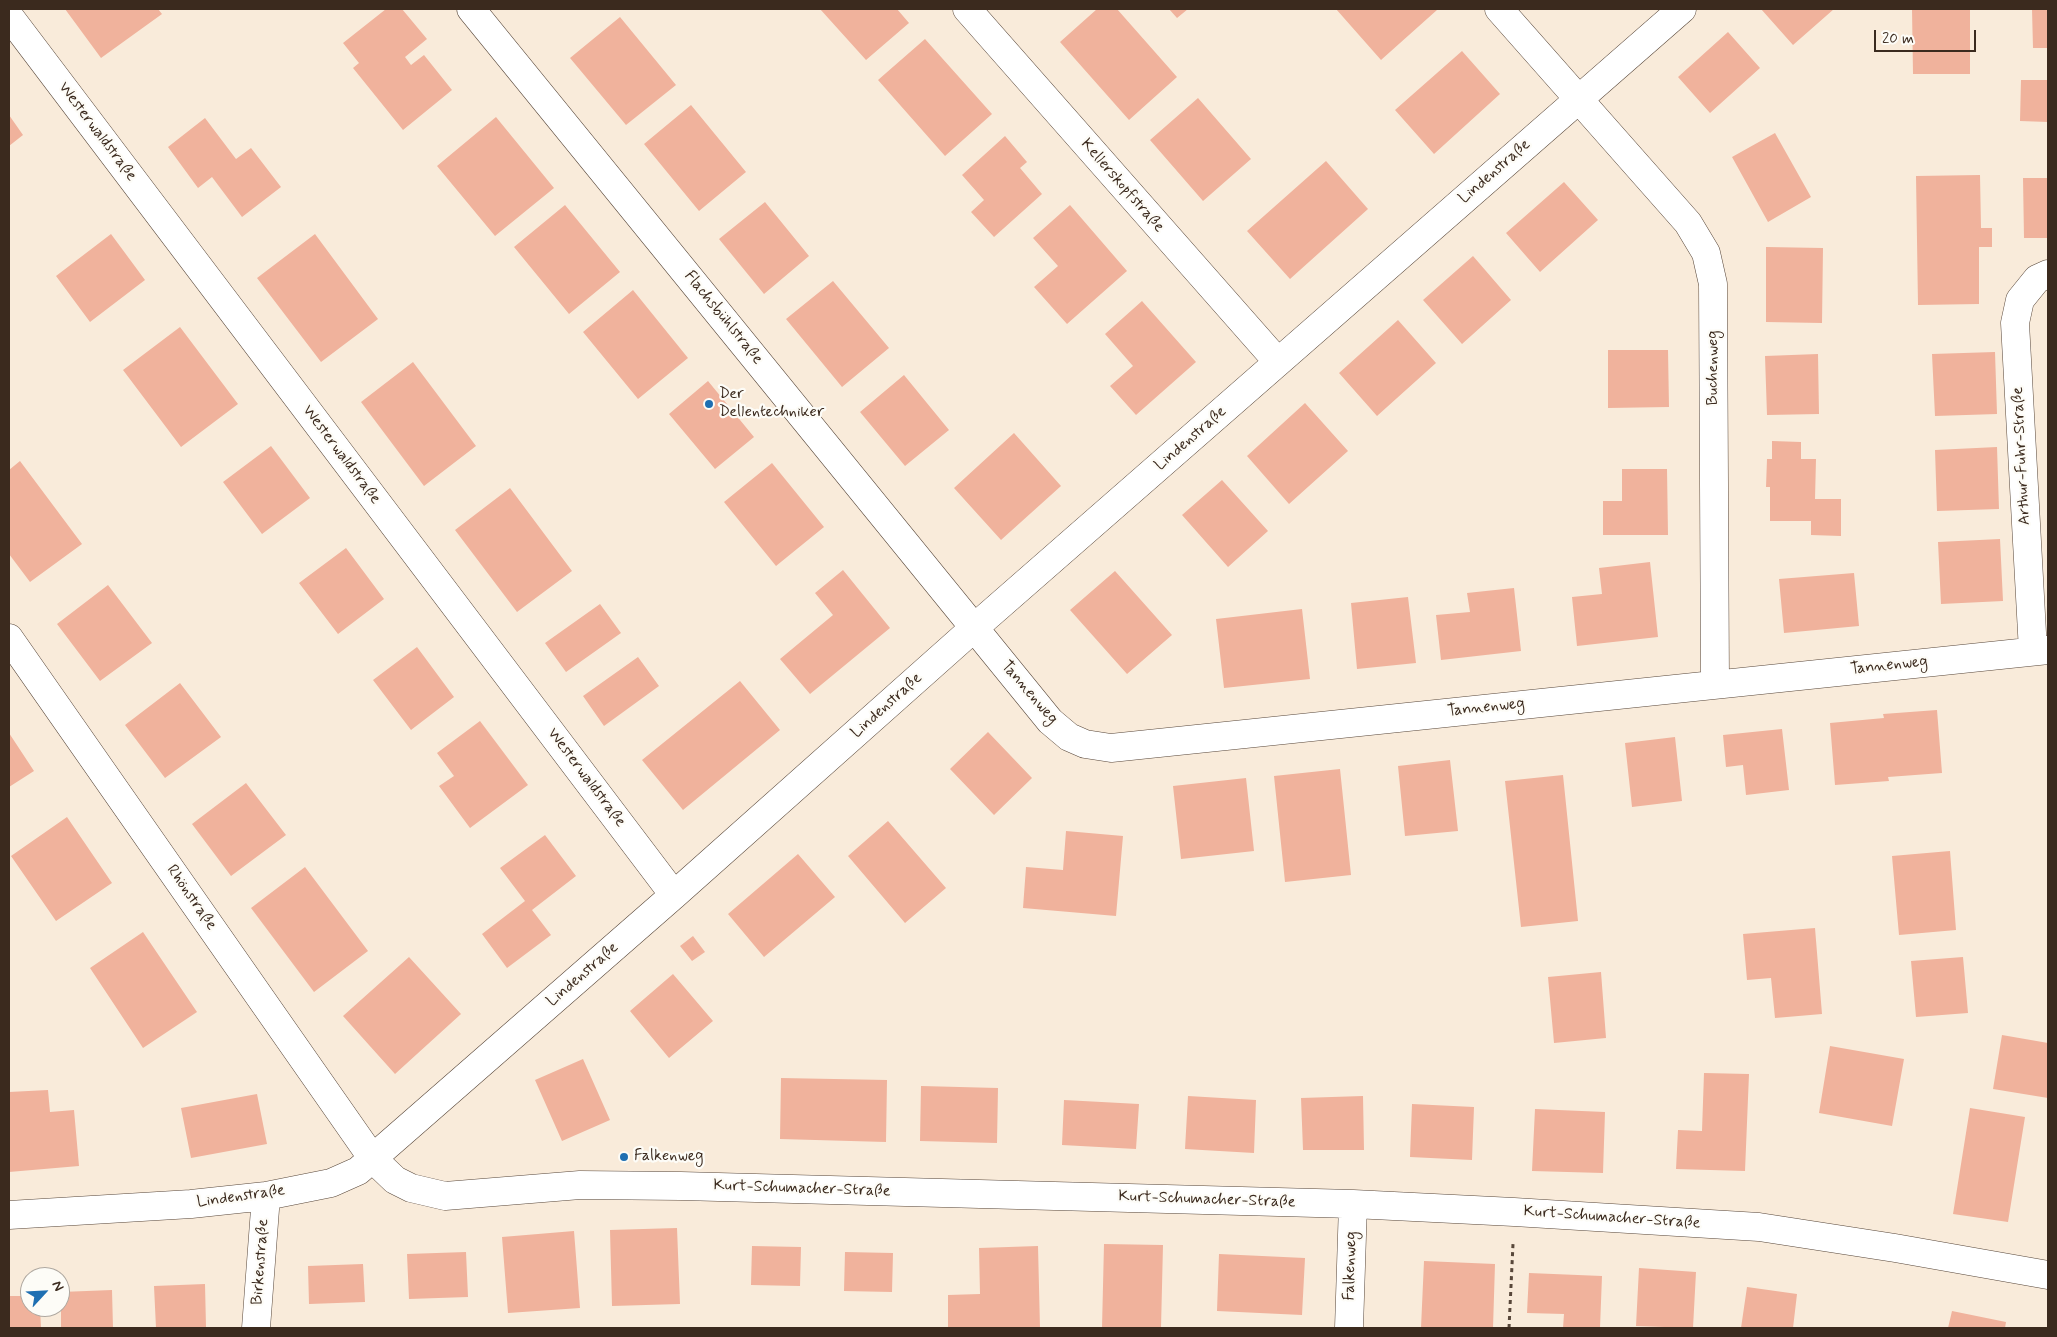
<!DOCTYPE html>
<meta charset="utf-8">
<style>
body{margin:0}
#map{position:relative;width:2057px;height:1337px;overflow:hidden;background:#f9ebda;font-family:Mynerve,sans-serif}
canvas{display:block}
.frame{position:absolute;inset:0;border:10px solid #3b2a1e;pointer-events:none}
.north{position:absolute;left:20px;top:1267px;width:50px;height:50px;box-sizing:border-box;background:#fdfcf7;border:1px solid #afa8a0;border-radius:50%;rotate:65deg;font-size:14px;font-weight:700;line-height:20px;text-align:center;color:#3b2a1e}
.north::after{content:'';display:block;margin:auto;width:18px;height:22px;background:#1f6fb2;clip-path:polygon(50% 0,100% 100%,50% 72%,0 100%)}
.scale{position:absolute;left:1874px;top:30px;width:102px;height:22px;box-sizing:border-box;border:2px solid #3b2a1e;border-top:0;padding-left:6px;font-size:15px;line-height:18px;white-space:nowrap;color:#3b2a1e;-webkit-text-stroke:4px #fdfcf7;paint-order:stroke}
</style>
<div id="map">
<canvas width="2057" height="1337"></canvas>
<div class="frame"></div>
<div class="north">N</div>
<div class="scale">20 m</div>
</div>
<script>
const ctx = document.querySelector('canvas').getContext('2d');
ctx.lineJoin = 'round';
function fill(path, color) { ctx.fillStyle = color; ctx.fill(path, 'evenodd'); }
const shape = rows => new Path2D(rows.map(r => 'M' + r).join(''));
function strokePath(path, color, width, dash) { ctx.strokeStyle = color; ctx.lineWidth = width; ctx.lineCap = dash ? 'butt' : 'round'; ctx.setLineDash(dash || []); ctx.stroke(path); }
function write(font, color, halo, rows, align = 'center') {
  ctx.font = font + ' Mynerve,sans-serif'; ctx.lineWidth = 4.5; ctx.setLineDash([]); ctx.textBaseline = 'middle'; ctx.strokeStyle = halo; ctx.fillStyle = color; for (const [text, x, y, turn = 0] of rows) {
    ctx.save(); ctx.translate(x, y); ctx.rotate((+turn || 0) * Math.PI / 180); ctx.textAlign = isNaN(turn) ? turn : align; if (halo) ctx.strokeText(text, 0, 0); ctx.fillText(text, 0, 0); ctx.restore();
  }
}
const building = shape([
 [65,9,158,9,162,14,101,58],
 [386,9,402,9,427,39,405,57,411,65,424,55,452,90,403,130,353,68,359,63,343,43],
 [820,9,897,9,909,23,866,60],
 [1097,9,1117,9,1177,77,1129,120,1060,42],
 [1169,9,1188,9,1177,18],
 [1336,9,1436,9,1437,10,1381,60],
 [1761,9,1834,9,1793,45],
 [1912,9,1970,9,1970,74,1913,74],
 [2032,9,2048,9,2048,48,2033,48],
 [620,17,676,85,626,125,570,58],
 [1728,32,1760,68,1710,113,1678,77],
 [925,39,992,114,945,156,878,80],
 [1462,51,1500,94,1434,154,1395,110],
 [2021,80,2048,80,2048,122,2020,121],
 [1198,98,1251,159,1203,201,1150,140],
 [691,105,746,172,699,211,644,144],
 [9,115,23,135,9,146],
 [496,117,554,188,495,236,437,166],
 [205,118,236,159,251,148,281,187,242,217,212,177,198,188,168,147],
 [1775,133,1811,197,1768,222,1732,157],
 [1005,136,1027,162,1020,168,1042,194,994,237,971,212,984,200,962,175],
 [1326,161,1368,209,1290,279,1247,231],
 [1980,175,1981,228,1992,228,1992,247,1979,247,1979,304,1918,305,1916,176],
 [2023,178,2048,178,2048,238,2024,238],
 [1564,182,1598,220,1540,272,1506,233],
 [765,202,809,256,764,294,719,239],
 [565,205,620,272,569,314,514,247],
 [1070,205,1127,271,1067,324,1034,287,1058,266,1033,238],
 [111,234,145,280,90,322,56,276],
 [315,234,378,319,321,362,257,278],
 [1766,247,1823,248,1822,323,1766,322],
 [1473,256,1511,300,1462,344,1423,300],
 [833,281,889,348,842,387,786,319],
 [633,290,688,358,638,399,583,332],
 [1142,301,1196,362,1136,415,1110,386,1133,366,1105,334],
 [1398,320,1436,363,1377,416,1339,373],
 [180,327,238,404,181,447,123,370],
 [1608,350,1668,350,1669,407,1608,408],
 [1995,352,1997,414,1935,416,1932,354],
 [1818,354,1819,414,1767,415,1765,356],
 [413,362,476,446,424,486,361,402],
 [904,375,949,430,905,466,860,412],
 [708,381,754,437,715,469,669,414],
 [1305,403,1348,451,1289,504,1247,456],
 [1014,433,1061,486,1001,540,954,488],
 [1772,441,1801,442,1801,459,1816,459,1815,499,1841,499,1841,536,1811,535,1811,521,1770,521,1770,487,1766,487,1767,459,1772,459],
 [271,446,310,498,262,534,223,482],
 [1997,447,1999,509,1937,511,1935,450],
 [20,461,82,544,30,582,9,554,9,470],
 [772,463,824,527,776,566,724,502],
 [1622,469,1667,469,1668,535,1603,535,1603,501,1622,501],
 [1222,480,1268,531,1228,567,1182,515],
 [510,488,572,571,517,612,455,530],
 [2000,539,2003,601,1941,604,1938,542],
 [346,548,384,599,338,634,299,583],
 [1650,562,1658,637,1577,646,1572,597,1602,594,1599,568],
 [843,570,890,628,810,694,780,659,833,615,815,593],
 [1115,571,1172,635,1127,674,1070,610],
 [1854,573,1859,626,1784,633,1779,579],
 [108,585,152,643,100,681,57,624],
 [1514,588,1521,651,1441,660,1436,615,1470,612,1467,593],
 [1408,597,1416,663,1357,669,1351,603],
 [600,604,621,633,566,672,545,643],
 [1302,609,1310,679,1224,688,1216,619],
 [417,647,454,697,411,730,373,680],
 [638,657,659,686,604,726,583,696],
 [740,681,780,730,683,810,642,760],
 [180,683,221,737,165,778,125,725],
 [1937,710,1942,773,1888,777,1889,781,1835,785,1830,723,1884,718,1883,714],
 [480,721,528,785,470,828,439,786,454,776,437,753],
 [1782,729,1789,790,1746,795,1743,765,1726,767,1723,735],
 [988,732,1032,778,994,815,950,769],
 [9,733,34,771,9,787],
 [1675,737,1682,801,1632,807,1625,743],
 [1450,760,1458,831,1405,836,1398,766],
 [1340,769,1351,875,1285,882,1274,776],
 [1563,775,1578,921,1521,927,1505,781],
 [1246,778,1254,851,1181,859,1173,786],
 [246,783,286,835,231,876,192,824],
 [67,817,112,883,56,921,11,856],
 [888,821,946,888,905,923,848,856],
 [1066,831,1123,836,1116,916,1023,908,1026,867,1063,870],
 [545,835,576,876,532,910,551,935,507,968,482,934,525,901,500,868],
 [1950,851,1956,930,1899,935,1892,856],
 [798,854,835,897,764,957,728,914],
 [305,867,368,951,314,992,251,908],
 [1815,928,1822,1014,1775,1018,1771,978,1747,980,1743,934],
 [143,932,197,1012,143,1048,90,968],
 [693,936,705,952,692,961,680,946],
 [409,957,461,1014,395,1074,343,1016],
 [1963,957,1968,1013,1916,1017,1911,961],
 [1601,972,1606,1038,1554,1043,1548,977],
 [673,974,713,1021,669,1058,630,1011],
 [2002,1035,2048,1043,2048,1098,1993,1089],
 [1830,1046,1904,1059,1892,1126,1819,1113],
 [583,1059,610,1120,562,1141,535,1080],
 [1704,1073,1749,1074,1745,1171,1676,1169,1678,1130,1702,1131],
 [781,1078,887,1080,886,1142,780,1139],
 [921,1086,998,1088,997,1143,920,1141],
 [48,1090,50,1112,74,1110,79,1166,9,1172,9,1092],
 [257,1094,267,1144,191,1158,181,1108],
 [1188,1096,1256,1100,1254,1153,1185,1149],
 [1363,1096,1364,1150,1303,1150,1301,1098],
 [1064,1100,1139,1104,1136,1149,1062,1145],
 [1412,1104,1474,1107,1472,1160,1410,1157],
 [1970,1108,2025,1117,2008,1222,1953,1214],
 [1535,1109,1605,1112,1603,1173,1532,1171],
 [677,1228,680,1304,612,1306,610,1230],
 [574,1231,580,1308,508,1313,502,1237],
 [1104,1244,1163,1245,1161,1328,1102,1328],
 [752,1246,801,1247,800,1286,751,1285],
 [1038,1246,1040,1328,948,1328,948,1295,980,1294,979,1248],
 [466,1252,468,1297,409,1299,407,1254],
 [845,1252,893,1253,892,1292,844,1291],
 [1219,1254,1305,1258,1302,1315,1217,1311],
 [1424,1261,1495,1264,1493,1328,1421,1328],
 [363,1264,365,1302,309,1304,308,1266],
 [1639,1268,1696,1272,1693,1328,1636,1326],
 [1529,1273,1602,1276,1600,1328,1563,1328,1564,1314,1527,1313],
 [205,1284,206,1327,156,1328,154,1286],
 [1747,1287,1797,1294,1793,1328,1741,1328],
 [112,1290,113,1328,61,1328,61,1292],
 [9,1296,30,1296,30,1307,40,1307,41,1328,9,1328],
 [1952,1311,2006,1322,2005,1328,1948,1328]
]);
const path = shape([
 [1509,1328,1513,1244]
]);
const minor = shape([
 [471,9,1050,721,1069,737,1085,744,1111,748,2048,650],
 [967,9,1278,362],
 [1499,9,1688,223,1706,253,1713,284,1715,684],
 [9,16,674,895],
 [9,638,373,1159,395,1180,411,1188,445,1196,580,1185,681,1186,1353,1204,1514,1212,1759,1227,1895,1248,2048,1275],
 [2033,651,2015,323,2020,300,2037,279,2048,274],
 [9,1215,191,1204,266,1196,331,1183,358,1171,674,895,974,628,1682,9],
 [256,1328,266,1196],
 [1349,1328,1353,1204]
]);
const markers = [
 [709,404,5,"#1f6fb2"],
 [624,1157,5,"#1f6fb2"]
];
const streetNames = [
 ["Westerwaldstraße",97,132,53],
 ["Lindenstraße",1495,172,-41],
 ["Kellerskopfstraße",1122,186,49],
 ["Flachsbühlstraße",723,318,51],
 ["Buchenweg",1714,368,-90],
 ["Lindenstraße",1191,439,-41],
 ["Westerwaldstraße",341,455,53],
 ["Arthur-Fuhr-Straße",2022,456,-93],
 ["Tannenweg",1889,666,-6],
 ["Tannenweg",1029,693,49],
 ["Lindenstraße",887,706,-42],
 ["Tannenweg",1486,708,-6],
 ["Westerwaldstraße",586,778,53],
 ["Rhönstraße",191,898,55],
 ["Lindenstraße",583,975,-41],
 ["Kurt-Schumacher-Straße",802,1189,2],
 ["Lindenstraße",241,1197,-8],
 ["Kurt-Schumacher-Straße",1207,1200,2],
 ["Kurt-Schumacher-Straße",1612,1218,4],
 ["Birkenstraße",261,1262,-86],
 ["Falkenweg",1351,1266,-88]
];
const poiNames = [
 ["Der",719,395],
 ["Dellentechniker",719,413],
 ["Falkenweg",634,1157]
];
fill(building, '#f0b29c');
strokePath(minor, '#58473a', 29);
strokePath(path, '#58473a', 3, [4, 4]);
strokePath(minor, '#fff', 28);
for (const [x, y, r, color] of markers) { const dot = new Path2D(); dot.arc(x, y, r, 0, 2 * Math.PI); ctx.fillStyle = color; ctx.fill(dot); strokePath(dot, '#fdfcf7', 2); }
write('16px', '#3b2a1e', '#fdfcf7', streetNames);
write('16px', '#3b2a1e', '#fdfcf7', poiNames, 'left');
</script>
